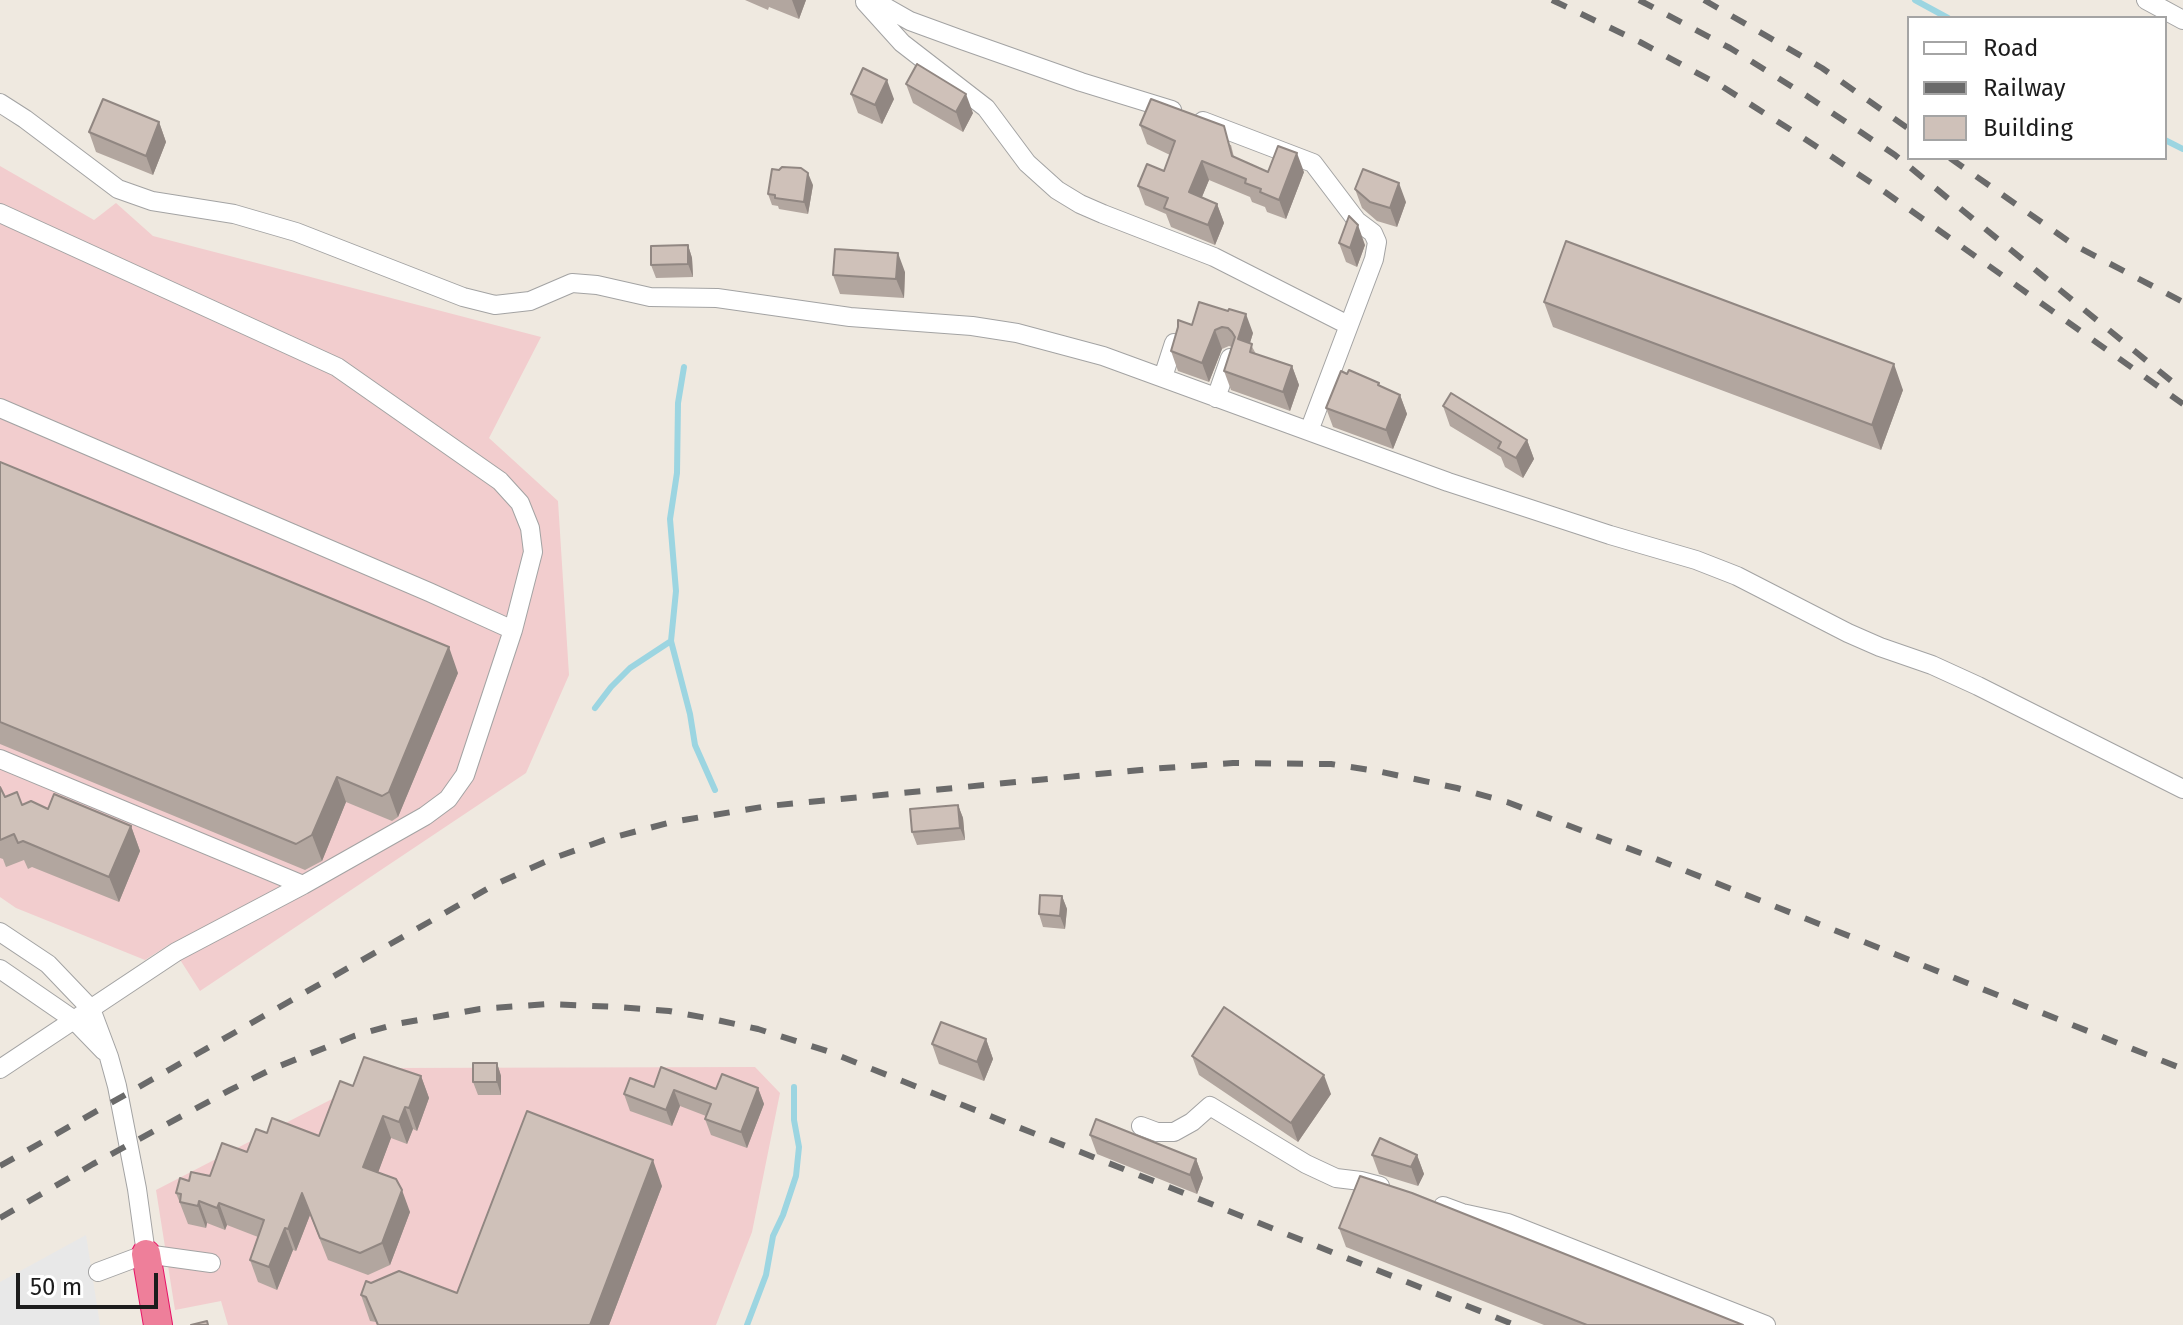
<!DOCTYPE html>
<style>
body{margin:0}
#map{position:relative;width:2183px;height:1325px;overflow:hidden;background:#efe9e0;font-family:"Fira Sans",sans-serif}
canvas{display:block}
.legend{position:absolute;left:1907px;top:16px;width:260px;height:144px;box-sizing:border-box;background:#fff;border:2px solid #a4a4a4;margin:0;padding:10px 14px;list-style:none;font-size:24px;color:#1c1c1c}
.legend li{display:flex;align-items:center;gap:16px;height:40px}
.legend b{width:40px;border:2px solid #a4a4a4}
.scale{position:absolute;left:16px;top:1273px;width:142px;height:36px;box-sizing:border-box;border:4px solid #1c1c1c;border-top:0;padding-left:10px;font-size:24px;line-height:28px;white-space:nowrap;color:#1c1c1c;-webkit-text-stroke:6px #fff;paint-order:stroke}
</style>
<div id="map">
<canvas width="2183" height="1325"></canvas>
<ul class="legend">
<li><b style="height:10px;background:#fff"></b>Road</li>
<li><b style="height:10px;background:#6a6a6a"></b>Railway</li>
<li><b style="height:22px;background:#cfc1b9"></b>Building</li>
</ul>
<div class="scale">50 m</div>
</div>
<script>
const ctx = document.querySelector('canvas').getContext('2d');
ctx.lineJoin = 'round';
function fill(path, color) { ctx.fillStyle = color; ctx.fill(path, 'evenodd'); }
const shape = rows => new Path2D(rows.map(r => 'M' + r).join(''));
function strokePath(path, color, width, dash) { ctx.strokeStyle = color; ctx.lineWidth = width; ctx.lineCap = dash ? 'butt' : 'round'; ctx.setLineDash(dash || []); ctx.stroke(path); }
const commercial = shape([
 [0,166,94,220,116,203,153,236,541,337,489,438,558,501,569,675,526,773,200,991,170,944,145,960,16,908,0,897],
 [755,1067,780,1093,752,1232,716,1325,228,1325,221,1301,175,1310,156,1190,392,1068]
]);
const parking = shape([
 [86,1235,100,1325,0,1325,0,1282]
]);
const stream = shape([
 [1915,0,1948,18],
 [2165,140,2183,149],
 [684,367,678,403,677,473,670,519,676,591,671,641,690,714,695,745,715,790],
 [595,708,611,687,630,668,671,641],
 [747,1325,766,1275,773,1236,783,1215,796,1176,799,1147,794,1120,794,1087]
]);
const minor = shape([
 [873,0,910,21,962,40,1081,82,1172,110],
 [2146,0,2183,20],
 [865,2,902,43,986,108,1027,163,1057,190,1080,204,1103,214,1214,257,1348,325],
 [0,103,25,119,118,189,152,201,234,214,296,232,463,297,495,305,530,301,572,283,597,285,650,297,717,298,850,317,972,326,1017,333,1103,356,1448,482,1610,535,1696,560,1737,576,1848,633,1880,647,1932,665,1978,686,2183,789],
 [1203,121,1313,163,1357,221,1373,233,1377,242,1374,259,1309,431],
 [0,213,337,367,500,481,520,503,530,528,533,552,513,630],
 [1163,377,1174,343],
 [1216,398,1230,358],
 [0,408,429,592,513,630,465,775,448,799,425,816,303,885,176,952,0,1069],
 [0,759,303,885],
 [0,932,48,964,91,1009,109,1057,117,1086,137,1189,146,1254],
 [0,969,74,1020,104,1051],
 [1141,1126,1157,1132,1174,1132,1192,1122,1210,1106,1306,1164,1336,1178,1361,1181,1380,1186],
 [1443,1206,1462,1213,1508,1223,1766,1325],
 [98,1272,146,1254,211,1263]
]);
const highway = shape([
 [146,1254,158,1325]
]);
const rail = shape([
 [1552,0,1640,42,1723,87,1802,137,1885,192,2183,404],
 [1639,0,1730,48,1807,96,1895,155,2175,384],
 [1704,0,1822,68,1909,129],
 [1950,158,2074,245,2183,302],
 [0,1166,494,885,551,859,607,839,672,822,768,806,1150,769,1233,763,1331,764,1377,771,1457,788,1507,802,1651,857,2183,1069],
 [0,1218,93,1164,230,1090,272,1069,354,1036,396,1024,480,1009,547,1004,618,1007,669,1011,712,1019,758,1029,827,1051,1515,1325]
]);
const wall = shape([
 [745,0,806,0,799,19,769,7,768,10],
 [906,84,973,113,963,132,913,103],
 [851,94,894,99,882,124,858,113],
 [159,122,166,142,153,175,96,152,89,132],
 [1140,125,1231,145,1234,157,1268,172,1304,172,1286,219,1267,212,1265,207,1252,202,1250,197,1209,180,1202,197,1217,204,1224,223,1215,245,1171,227,1166,214,1145,205,1138,186,1164,171,1170,155,1147,144],
 [813,185,808,214,779,209,778,206,772,205,768,194],
 [1355,189,1406,202,1397,227,1377,221,1362,208],
 [1339,243,1365,245,1357,267,1346,262],
 [688,245,692,258,693,277,656,278,651,265],
 [905,272,904,298,840,294,833,275],
 [1199,302,1253,333,1250,343,1256,354,1292,366,1299,385,1290,411,1231,390,1224,371,1232,347,1229,346,1222,349,1209,382,1178,371,1171,351,1192,325],
 [1544,302,1903,390,1881,450,1553,327],
 [1380,386,1400,395,1407,414,1393,449,1333,427,1326,408],
 [1443,406,1527,440,1534,459,1523,478,1505,467,1501,457,1450,426],
 [0,462,458,673,398,817,392,821,346,802,322,861,305,870,0,744],
 [0,787,5,797,22,805,48,809,131,826,140,851,119,902,32,867,28,869,24,860,6,867,3,859,0,858],
 [958,805,963,818,965,840,917,845,912,832],
 [1062,896,1067,909,1065,929,1043,927,1039,914],
 [986,1039,993,1059,984,1081,939,1064,932,1044],
 [1192,1056,1331,1094,1298,1142,1199,1075],
 [497,1063,501,1076,501,1095,478,1095,473,1082],
 [421,1076,429,1098,417,1131,413,1129,407,1144,391,1138,378,1172,410,1212,390,1265,368,1275,328,1260,310,1215,296,1251,293,1250,277,1290,258,1282,250,1260,258,1237,227,1225,225,1230,207,1223,206,1228,188,1224,176,1193,189,1181,210,1176,247,1152,267,1133,319,1136,353,1086],
 [654,1087,716,1089,758,1088,764,1104,747,1148,711,1135,705,1119,706,1116,680,1106,672,1126,630,1111,624,1094],
 [1090,1135,1196,1159,1203,1178,1197,1194,1097,1154],
 [1372,1155,1417,1155,1424,1174,1418,1186,1379,1174],
 [662,1186,609,1325,377,1325,376,1322,370,1321,361,1295,371,1283,457,1293],
 [1339,1228,1743,1325,1544,1325,1346,1247]
]);
const shadedWall = shape([
 [792,0,806,0,799,19],
 [887,80,894,99,882,124,875,105],
 [966,94,973,113,963,132,956,112],
 [159,122,166,142,153,175,146,156],
 [1297,153,1304,172,1286,219,1279,200],
 [1202,161,1209,180,1196,211,1189,192],
 [808,173,813,185,808,214,804,202],
 [1399,183,1406,202,1397,227,1390,208],
 [1217,204,1224,223,1215,245,1208,225],
 [1358,225,1365,245,1357,267,1350,248],
 [688,245,692,258,693,277,688,264],
 [898,253,905,272,904,298,896,279],
 [1246,314,1253,333,1245,359,1238,339],
 [1215,330,1222,349,1209,382,1202,363],
 [1894,364,1903,390,1881,450,1872,425],
 [1292,366,1299,385,1290,411,1283,392],
 [1400,395,1407,414,1393,449,1386,430],
 [1527,440,1534,459,1523,478,1516,458],
 [449,647,458,673,398,817,389,792],
 [337,777,346,802,322,861,312,835],
 [958,805,963,818,965,840,960,828],
 [131,826,140,851,119,902,109,877],
 [1062,896,1067,909,1065,929,1060,916],
 [986,1039,993,1059,984,1081,977,1062],
 [497,1063,501,1076,501,1095,497,1082],
 [1324,1075,1331,1094,1298,1142,1291,1123],
 [421,1076,429,1098,417,1131,409,1108],
 [758,1088,764,1104,747,1148,741,1132],
 [674,1090,680,1106,672,1126,666,1110],
 [405,1107,413,1129,407,1144,399,1122],
 [383,1116,391,1138,372,1189,363,1167],
 [1417,1155,1424,1174,1418,1186,1411,1167],
 [1196,1159,1203,1178,1197,1194,1190,1175],
 [653,1160,662,1186,609,1325,590,1325],
 [402,1190,410,1212,390,1265,382,1243],
 [302,1193,310,1215,296,1251,288,1229],
 [199,1201,207,1223,206,1228,198,1206],
 [219,1203,227,1225,225,1230,217,1208],
 [285,1228,293,1250,277,1290,269,1267]
]);
const building = shape([
 [917,64,966,94,956,112,906,84,917,64],
 [863,68,887,80,875,105,851,94,863,68],
 [103,99,159,122,146,156,89,132,103,99],
 [1151,99,1224,126,1232,156,1268,172,1278,146,1297,153,1279,200,1260,192,1261,189,1245,183,1246,179,1202,161,1189,192,1217,204,1208,225,1164,208,1168,198,1138,186,1147,164,1164,171,1175,141,1140,125,1151,99],
 [782,167,801,168,808,173,804,202,775,198,775,195,768,194,772,169,779,170,782,167],
 [1363,169,1399,183,1390,208,1370,202,1355,189,1363,169],
 [1349,216,1358,225,1350,248,1339,243,1349,216],
 [1566,241,1894,364,1872,425,1544,302,1566,241],
 [688,245,688,264,651,265,651,246,688,245],
 [835,249,898,253,896,279,833,275,835,249],
 [1199,302,1228,311,1229,309,1246,314,1238,339,1252,344,1250,352,1292,366,1283,392,1224,371,1235,337,1232,332,1228,328,1222,327,1215,330,1202,363,1171,351,1178,327,1178,320,1192,325,1199,302],
 [1349,370,1379,383,1378,385,1400,395,1386,430,1326,408,1341,371,1347,374,1349,370],
 [1451,393,1527,440,1516,458,1498,448,1501,442,1443,406,1451,393],
 [0,462,449,647,389,792,382,796,337,777,312,835,296,844,0,722,0,462],
 [0,787,5,797,17,792,22,805,31,801,48,809,54,794,131,826,109,877,23,841,18,843,14,834,0,840,0,787],
 [958,805,960,828,912,832,910,809,958,805],
 [1040,895,1062,896,1060,916,1039,914,1040,895],
 [1224,1007,1324,1075,1291,1123,1192,1056,1224,1007],
 [941,1022,986,1039,977,1062,932,1044,941,1022],
 [364,1057,421,1076,409,1108,405,1107,399,1122,383,1116,363,1167,396,1179,402,1190,382,1243,360,1253,320,1238,302,1193,288,1229,285,1228,269,1267,250,1260,264,1220,219,1203,217,1208,199,1201,198,1206,180,1202,181,1194,176,1193,180,1178,189,1181,191,1172,210,1176,222,1143,247,1152,256,1129,267,1133,272,1118,319,1136,340,1081,353,1086,364,1057],
 [473,1063,497,1063,497,1082,473,1082,473,1063],
 [661,1067,716,1089,722,1074,758,1088,741,1132,705,1119,711,1104,674,1090,666,1110,624,1094,630,1078,654,1087,661,1067],
 [527,1111,653,1160,590,1325,378,1325,366,1297,361,1295,366,1281,371,1283,399,1271,457,1293,527,1111],
 [1096,1119,1196,1159,1190,1175,1090,1135,1096,1119],
 [1380,1138,1417,1155,1411,1167,1372,1155,1380,1138],
 [1360,1176,1412,1193,1743,1325,1587,1325,1339,1228,1360,1176],
 [207,1321,208,1325,191,1325,207,1321]
]);
fill(commercial, '#f2cdce');
fill(parking, '#e8e8e8');
strokePath(stream, '#9cd5e1', 6);
strokePath(minor, '#a3a3a3', 20);
strokePath(highway, '#e71367', 30);
strokePath(minor, '#fff', 18);
strokePath(highway, '#ee7f9a', 28);
strokePath(rail, '#6a6a6a', 6, [16, 16]);
fill(wall, '#b2a69f');
fill(shadedWall, '#918782');
fill(building, '#cfc1b9');
strokePath(building, '#918782', 2);
</script>
